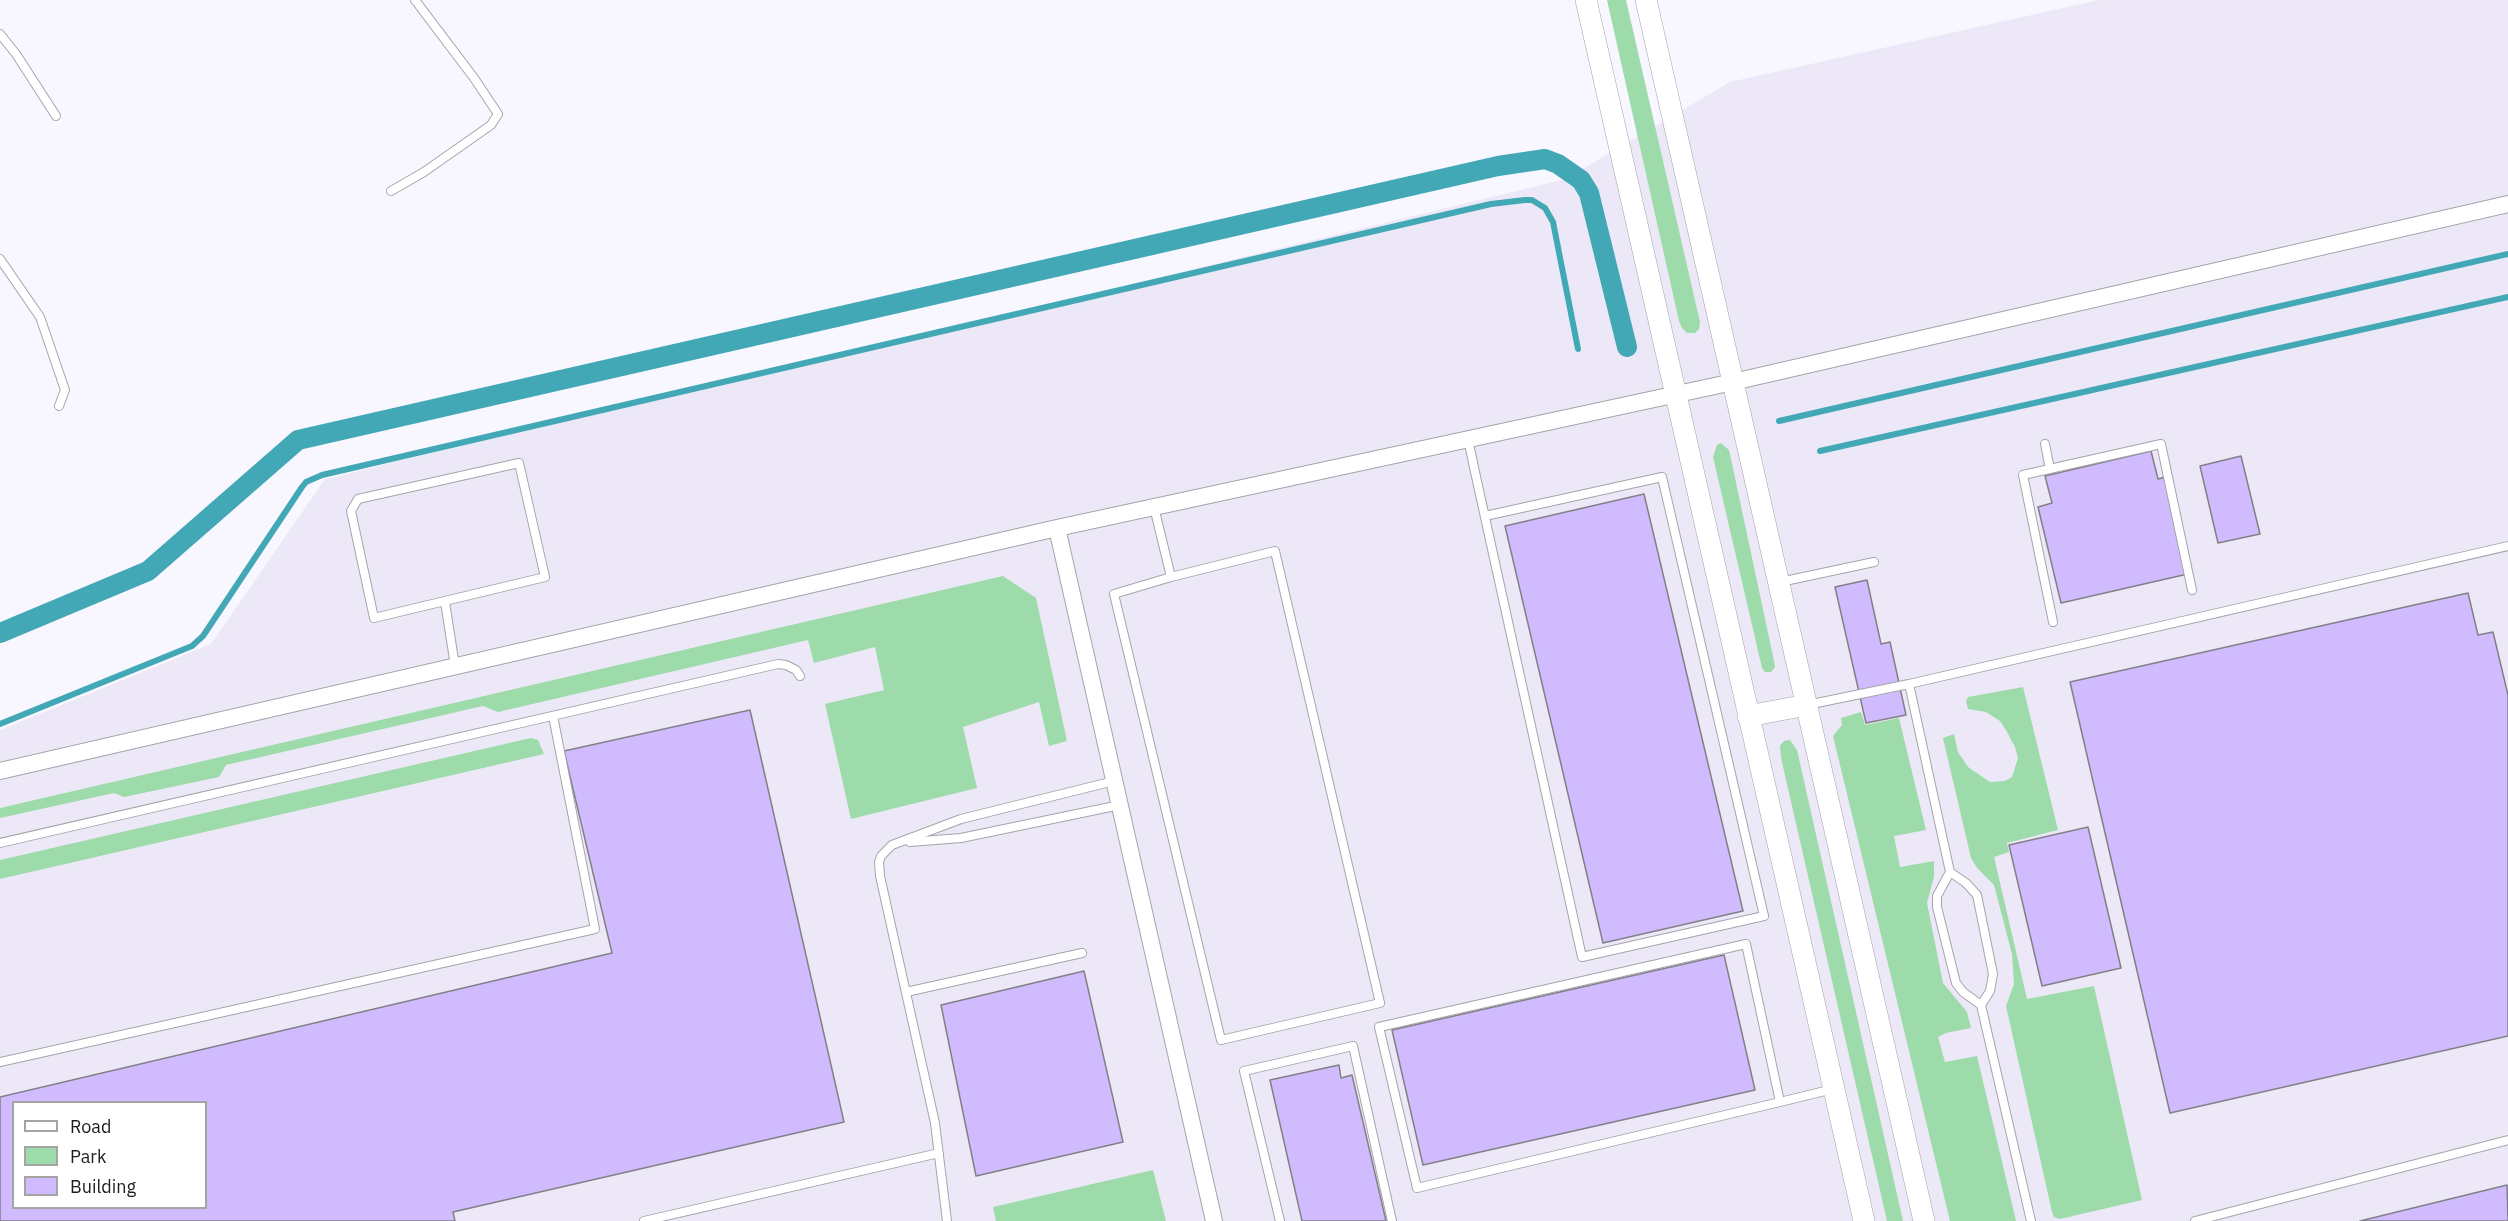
<!DOCTYPE html>
<style>
body{margin:0}
#map{position:relative;width:2508px;height:1221px;overflow:hidden;background:#f8f6fe;font-family:"IBM Plex Sans",sans-serif}
canvas{display:block}
.legend{position:absolute;left:12px;top:1101px;width:195px;height:108px;box-sizing:border-box;background:#fff;border:2px solid #a5a4a5;margin:0;padding:8px 10px;list-style:none;font-size:18px;color:#1d1c1f}
.legend li{display:flex;align-items:center;gap:12px;height:30px}
.legend b{width:30px;border:2px solid #a5a4a5}
</style>
<div id="map">
<canvas width="2508" height="1221"></canvas>
<ul class="legend">
<li><b style="height:8px;background:#fff"></b>Road</li>
<li><b style="height:16px;background:#9edbaa"></b>Park</li>
<li><b style="height:16px;background:#d0bbfe"></b>Building</li>
</ul>
</div>
<script>
const ctx = document.querySelector('canvas').getContext('2d');
ctx.lineJoin = 'round';
function fill(path, color) { ctx.fillStyle = color; ctx.fill(path, 'evenodd'); }
const shape = rows => new Path2D(rows.map(r => 'M' + r).join(''));
function strokePath(path, color, width, dash) { ctx.strokeStyle = color; ctx.lineWidth = width; ctx.lineCap = dash ? 'butt' : 'round'; ctx.setLineDash(dash || []); ctx.stroke(path); }
const built = shape([
 [2099,0,2508,0,2508,1221,0,1221,0,730,211,644,325,479,1566,179,1730,82],
 [14,1102,206,1102,206,1208,14,1208]
]);
const green = shape([
 [1607,0,1626,0,1700,322,1699,329,1695,333,1687,333,1682,328,1679,321],
 [1721,443,1729,450,1731,459,1774,661,1775,667,1771,672,1765,672,1762,668,1713,457,1717,445],
 [1003,576,1036,598,1067,741,1049,746,1039,702,963,727,977,788,851,819,825,704,884,690,875,647,814,663,808,640,498,712,483,706,226,765,219,777,124,797,114,793,0,818,0,808],
 [2023,687,2058,830,2007,843,2009,852,1994,857,2027,999,2094,986,2142,1200,2060,1219,2054,1217,2052,1212,2006,1006,2014,984,2012,954,1994,885,1977,868,1971,858,1943,738,1954,734,1958,752,1968,767,1990,782,2005,781,2012,777,2018,758,2015,747,2006,730,2000,721,1986,712,1968,709,1966,701,1968,697],
 [1861,712,1865,725,1899,718,1926,830,1894,836,1900,867,1934,861,1934,877,1927,903,1943,983,1967,1012,1971,1028,1946,1033,1938,1037,1945,1062,1977,1056,2016,1221,1950,1221,1833,736,1842,725,1841,718],
 [531,738,538,740,544,754,0,879,0,860],
 [1790,740,1797,750,1903,1221,1887,1221,1781,758,1780,746,1784,741],
 [1153,1170,1166,1221,996,1221,993,1207]
]);
const stream = shape([
 [1779,421,2508,254],
 [1820,451,2508,297],
 [0,724,192,646,203,636,302,487,306,482,322,475,1491,204,1525,200,1532,200,1545,208,1553,222,1578,349]
]);
const canal = shape([
 [0,633,148,571,298,440,1498,166,1545,159,1558,164,1581,180,1589,193,1627,347]
]);
const building = shape([
 [2151,451,2158,479,2169,476,2192,573,2061,603,2038,507,2052,503,2045,476,2151,451],
 [2241,456,2260,534,2218,543,2200,466,2241,456],
 [1644,494,1743,911,1603,943,1505,526,1644,494],
 [1867,580,1881,644,1890,642,1906,715,1866,723,1835,587,1867,580],
 [2468,593,2478,635,2493,632,2508,695,2508,1036,2170,1113,2070,682,2468,593],
 [750,710,844,1122,453,1212,455,1221,0,1221,0,1097,612,953,564,751,750,710],
 [14,1102,206,1102,206,1208,14,1208,14,1102],
 [2088,827,2121,968,2042,986,2009,845,2088,827],
 [1724,955,1755,1090,1423,1165,1392,1030,1724,955],
 [1084,971,1123,1142,976,1176,941,1005,1084,971],
 [1339,1065,1341,1078,1352,1075,1386,1221,1302,1221,1270,1080,1339,1065],
 [2507,1185,2508,1221,2360,1221,2507,1185]
]);
const service = shape([
 [0,34,16,54,56,116],
 [391,191,424,172,491,125,498,114,474,78,415,0],
 [0,259,40,317,65,390,59,406],
 [1468,439,1475,472,1582,957,1764,916,1662,477,1485,516],
 [2045,444,2050,469],
 [519,463,545,577,374,618,351,511,358,499,519,463],
 [1154,507,1171,577,1275,551,1380,1003,1221,1040,1114,594,1171,577],
 [1780,582,1874,562],
 [445,602,455,666],
 [2053,622,2023,475,2161,444,2192,590],
 [1807,705,1909,684],
 [910,842,961,838,1120,805],
 [0,843,778,664,786,665,796,670,800,676],
 [1950,872,1966,883,1977,895,1993,974,1990,991,1981,1005],
 [906,992,1082,953],
 [0,1062,595,929,553,716],
 [1780,1102,1746,944,1379,1027,1417,1188,1780,1102,1833,1089],
 [644,1221,939,1153],
 [947,1221,935,1123,880,876,879,862,881,856,892,845,961,819,1114,781],
 [1280,1221,1244,1071,1353,1046,1392,1221],
 [2031,1221,1981,1005,1963,992,1956,983,1937,907,1937,896,1950,872,1909,684,2508,546],
 [2195,1221,2508,1140]
]);
const minor = shape([
 [1057,528,1214,1221],
 [0,771,1057,528,1733,382,2508,204]
]);
const tertiary = shape([
 [1586,0,1864,1221],
 [1646,0,1924,1221],
 [1748,716,1807,705]
]);
fill(built, '#ede8f7');
fill(green, '#9edbaa');
strokePath(stream, '#43a8b5', 6);
strokePath(canal, '#43a8b5', 20);
fill(building, '#d0bbfe');
strokePath(building, '#828086', 1.5);
strokePath(service, '#a6a4ab', 10);
strokePath(minor, '#a6a4ab', 18);
strokePath(tertiary, '#a6a4ab', 22);
strokePath(service, '#fff', 8);
strokePath(minor, '#fff', 16);
strokePath(tertiary, '#fff', 21);
</script>
